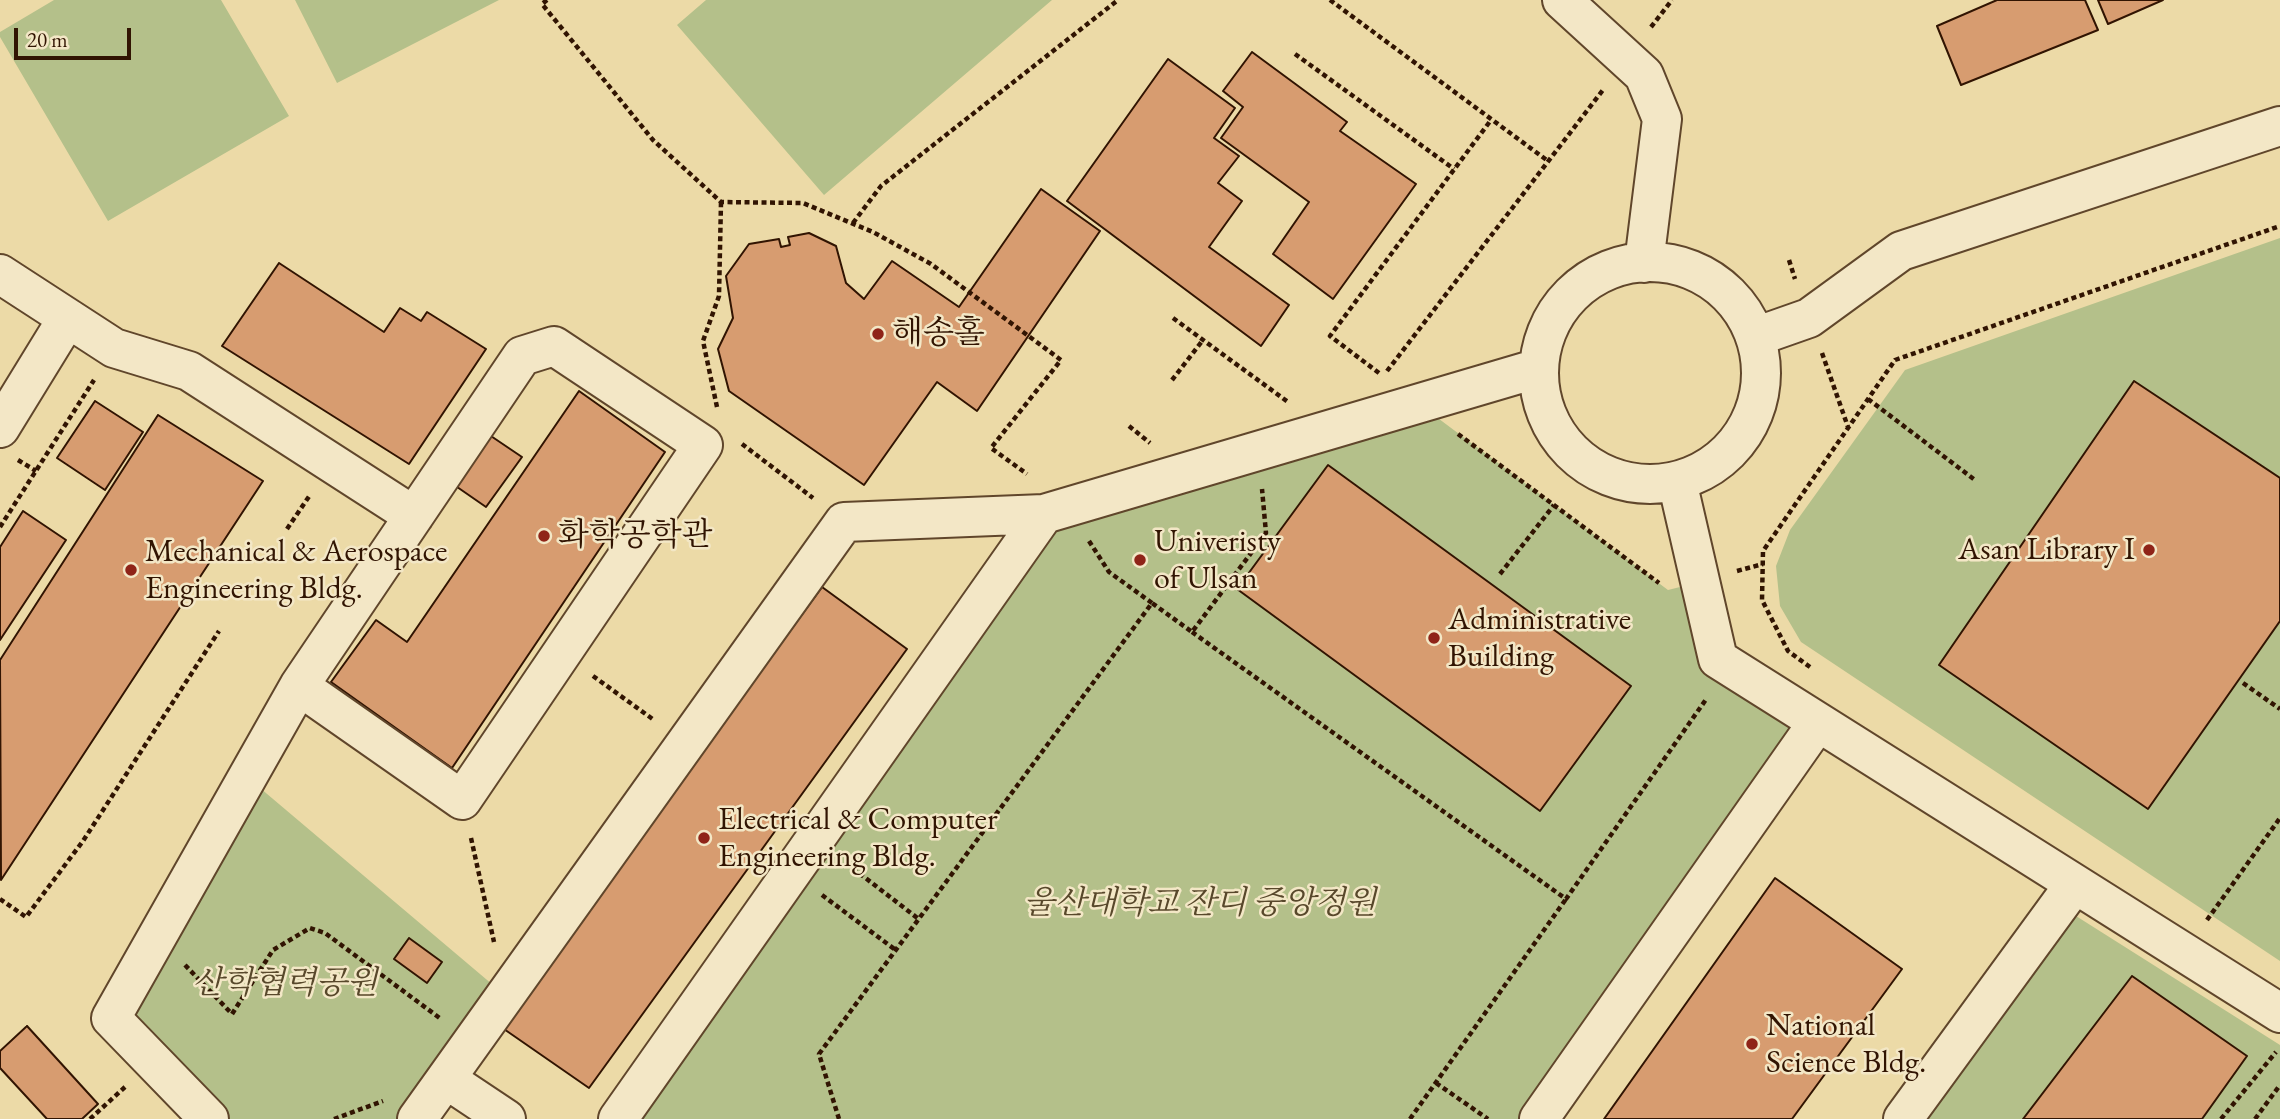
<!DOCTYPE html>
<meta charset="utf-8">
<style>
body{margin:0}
#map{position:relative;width:2280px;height:1119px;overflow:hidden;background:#ecdaa7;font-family:"EB Garamond",serif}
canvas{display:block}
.scale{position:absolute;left:14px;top:28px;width:117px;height:32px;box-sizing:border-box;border:4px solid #311402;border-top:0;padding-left:9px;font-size:21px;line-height:24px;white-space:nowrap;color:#311402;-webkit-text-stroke:5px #f3e7c6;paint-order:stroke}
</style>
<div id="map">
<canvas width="2280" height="1119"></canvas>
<div class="scale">20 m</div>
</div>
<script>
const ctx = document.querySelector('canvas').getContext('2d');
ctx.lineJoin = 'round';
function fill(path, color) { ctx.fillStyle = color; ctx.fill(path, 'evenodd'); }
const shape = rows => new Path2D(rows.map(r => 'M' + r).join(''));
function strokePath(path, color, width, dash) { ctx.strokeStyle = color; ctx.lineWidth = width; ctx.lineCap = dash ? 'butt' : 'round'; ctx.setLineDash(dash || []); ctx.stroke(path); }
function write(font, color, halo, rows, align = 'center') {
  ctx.font = font + ' "EB Garamond","Noto Serif KR",serif'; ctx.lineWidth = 5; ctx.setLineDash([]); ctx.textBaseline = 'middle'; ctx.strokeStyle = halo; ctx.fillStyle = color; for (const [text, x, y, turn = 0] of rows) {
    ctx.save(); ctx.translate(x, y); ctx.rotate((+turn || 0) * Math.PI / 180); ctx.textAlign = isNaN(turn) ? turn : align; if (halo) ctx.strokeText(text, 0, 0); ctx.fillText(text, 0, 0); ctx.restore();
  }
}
const green = shape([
 [54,0,221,0,289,116,108,221,0,37,0,32],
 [295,0,499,0,337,83],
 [706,0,1052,0,824,195,677,25],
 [2280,238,2280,961,1801,642,1780,606,1776,566,1790,530,1905,370],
 [1419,404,1668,590,1700,582,1718,659,1818,722,1539,1119,618,1119,1044,514],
 [247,777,506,996,417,1119,210,1119,111,1018],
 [2076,916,2280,1045,2280,1119,1925,1119]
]);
const building = shape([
 [1997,0,2085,0,2098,30,1961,85,1937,26,1997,0],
 [2098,0,2163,0,2108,24,2098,0],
 [1252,52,1347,122,1340,131,1416,184,1333,299,1273,254,1309,202,1221,138,1243,107,1223,91,1252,52],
 [1168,59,1235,108,1214,138,1239,156,1218,183,1242,201,1209,247,1289,305,1261,346,1067,201,1168,59],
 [1041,189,1100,231,977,411,937,382,864,485,729,391,718,349,733,318,726,276,749,244,779,239,781,247,790,245,788,237,809,233,836,246,846,283,864,299,892,261,959,307,1041,189],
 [279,263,384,332,400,308,421,321,427,312,486,349,409,464,222,346,279,263],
 [2134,381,2280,478,2280,621,2148,809,1939,665,2134,381],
 [579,391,665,452,452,768,331,682,376,620,407,642,579,391],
 [95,401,143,432,105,490,57,458,95,401],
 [158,415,263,481,1,880,0,660,158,415],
 [482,430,522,457,486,507,447,480,482,430],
 [1328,465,1631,686,1540,811,1237,589,1328,465],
 [23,511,66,540,0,640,0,547,23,511],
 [822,587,907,649,589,1088,501,1027,822,587],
 [1775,878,1902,969,1792,1119,1604,1119,1775,878],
 [409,938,442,962,427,983,394,959,409,938],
 [2132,976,2247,1056,2202,1119,2023,1119,2132,976],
 [27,1026,98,1104,82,1119,47,1119,0,1068,0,1051,27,1026]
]);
const path = shape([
 [547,0,542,4,653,140,721,202,803,203,873,232,931,264,1061,360,991,448,1027,474],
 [1330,0,1548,161],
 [1651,27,1672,0],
 [1295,54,1454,169],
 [853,223,881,186,1118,0],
 [1789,260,1795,279],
 [1173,318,1288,402],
 [1822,353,1848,427],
 [1387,371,1603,90],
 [1379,373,1330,336,1491,120],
 [1172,380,1203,340],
 [1868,399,1975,480],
 [717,407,703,341,719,296,721,202],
 [1129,426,1150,443],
 [1458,434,1659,583],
 [742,444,813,498],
 [18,460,36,471],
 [0,527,94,380],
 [287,529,310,495],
 [1089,541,1109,572,1152,603],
 [1737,571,1763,564],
 [1500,574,1554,505],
 [1192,632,1566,899,1707,698],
 [1810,667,1788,651,1762,600,1763,551,1895,360,2280,226],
 [593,676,654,720],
 [2243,683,2280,709],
 [471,838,494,942],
 [846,863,920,920],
 [822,895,897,951],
 [0,899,26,917,83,841,219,631],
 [2207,920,2280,818],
 [185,965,232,1014,273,950,310,928,325,933,441,1019],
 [1436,1083,1488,1119],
 [90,1119,125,1087],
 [334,1119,383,1101],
 [839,1119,819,1054,1152,603,1192,632,1266,533,1262,489],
 [1410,1119,1566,899],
 [2221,1119,2276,1052],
 [2255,1119,2280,1085]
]);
const minor = shape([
 [1562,0,1644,75,1662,119,1644,263],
 '1539 373a111 111 0 1 1 222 0a111 111 0 1 1-222 0Z',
 [0,274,114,348,189,371,414,516],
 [1755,337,1809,318,1901,251,2280,126],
 [0,428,67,319],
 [1677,481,1718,659,2280,1013],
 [446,1079,506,1119],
 [209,1119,111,1018,299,686,522,356,554,346,703,445,462,800,299,686],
 [417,1119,844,522,1044,514,1539,368],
 [618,1119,1044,514],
 [1539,1119,1818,722],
 [1903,1119,2074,885]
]);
const markers = [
 [878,334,7,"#8f2418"],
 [544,536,7,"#8f2418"],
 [2149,550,7,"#8f2418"],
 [1140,560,7,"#8f2418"],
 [131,570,7,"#8f2418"],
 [1434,638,7,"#8f2418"],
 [704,838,7,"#8f2418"],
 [1752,1044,7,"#8f2418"]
];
const poiNames = [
 ["해송홀",892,334],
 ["화학공학관",558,536],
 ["Univeristy",1154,542],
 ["of Ulsan",1154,579],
 ["Asan Library I",2135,550,"right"],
 ["Mechanical & Aerospace",145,552],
 ["Engineering Bldg.",145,589],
 ["Administrative",1448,620],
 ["Building",1448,657],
 ["Electrical & Computer",718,820],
 ["Engineering Bldg.",718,857],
 ["National",1766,1026],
 ["Science Bldg.",1766,1063]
];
const parkNames = [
 ["울산대학교 잔디 중앙정원",1200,904],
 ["산학협력공원",285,984]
];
fill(green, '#b4c08a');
fill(building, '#d79c70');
strokePath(building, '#311402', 2);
strokePath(minor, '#60462b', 42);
strokePath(path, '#311402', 4.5, [5, 3.5]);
strokePath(minor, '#f3e7c6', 38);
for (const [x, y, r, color] of markers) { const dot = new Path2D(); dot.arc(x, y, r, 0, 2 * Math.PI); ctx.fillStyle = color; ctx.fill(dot); strokePath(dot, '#f3e7c6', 2.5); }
write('32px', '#311402', '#f3e7c6', poiNames, 'left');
write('italic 32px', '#58482b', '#f3e7c6', parkNames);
</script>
